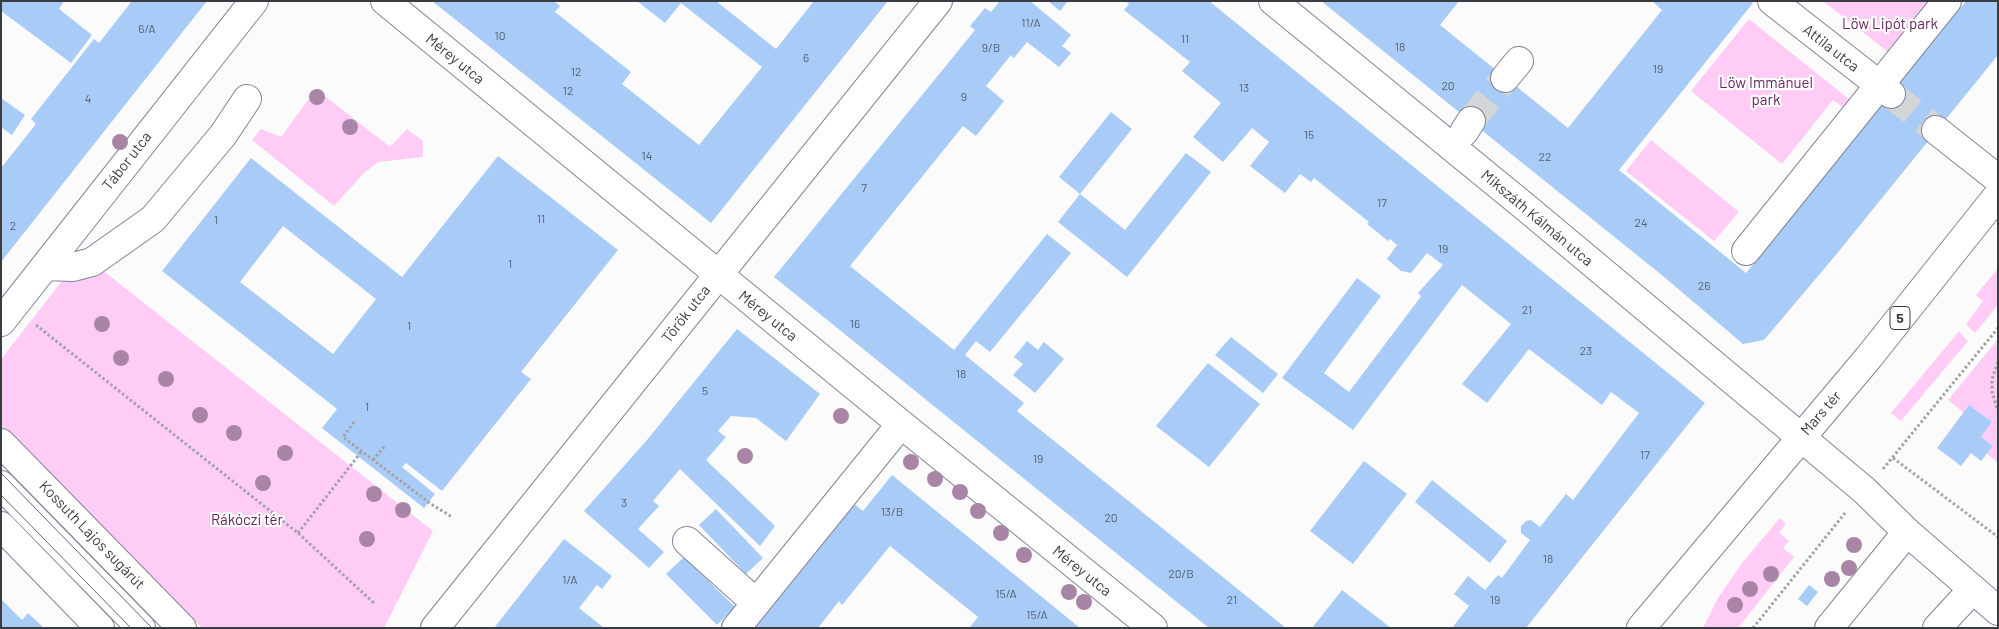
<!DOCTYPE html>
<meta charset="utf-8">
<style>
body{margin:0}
#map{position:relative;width:1999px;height:629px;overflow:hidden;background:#fbfbfb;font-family:Barlow,sans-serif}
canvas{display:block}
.frame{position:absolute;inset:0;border:2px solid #3a3c44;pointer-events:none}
</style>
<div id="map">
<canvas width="1999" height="629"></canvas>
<div class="frame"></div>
</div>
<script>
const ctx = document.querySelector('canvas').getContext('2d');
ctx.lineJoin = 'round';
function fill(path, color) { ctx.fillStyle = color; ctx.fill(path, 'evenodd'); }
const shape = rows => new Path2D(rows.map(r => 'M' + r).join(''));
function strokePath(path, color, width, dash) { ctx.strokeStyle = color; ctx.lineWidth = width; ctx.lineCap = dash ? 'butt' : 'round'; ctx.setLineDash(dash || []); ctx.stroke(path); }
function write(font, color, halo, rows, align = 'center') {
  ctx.font = font + ' Barlow,sans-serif'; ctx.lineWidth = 4.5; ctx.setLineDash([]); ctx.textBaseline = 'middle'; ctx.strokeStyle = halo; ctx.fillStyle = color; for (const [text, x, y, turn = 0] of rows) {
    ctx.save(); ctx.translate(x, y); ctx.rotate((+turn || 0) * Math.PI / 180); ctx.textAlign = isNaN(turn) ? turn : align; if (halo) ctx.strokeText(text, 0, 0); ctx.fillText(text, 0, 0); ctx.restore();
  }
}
const green = shape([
 [1823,1,1937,1,1893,56],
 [1749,19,1850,100,1844,108,1833,100,1782,164,1691,91],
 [316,89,390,147,407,129,423,141,423,157,378,162,364,173,334,206,252,140,261,129,281,137],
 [1651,140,1739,212,1714,241,1626,171],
 [92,262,433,531,384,628,202,628,1,426,1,359,73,267],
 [1998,268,1998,305,1975,333,1966,324,1983,301,1976,295],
 [1959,331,1968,341,1901,421,1891,413],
 [1998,339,1998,463,1987,454,1993,446,1981,437,1992,422,1970,406,1964,413,1948,400],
 [1780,518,1786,524,1779,533,1789,541,1783,548,1794,557,1738,628,1703,628,1718,598,1742,563]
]);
const building = shape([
 [1,1,64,1,59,9,92,35,71,63,1,11],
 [132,1,207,1,1,262,1,168,36,124,31,119,94,39,99,43],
 [432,1,554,1,560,6,555,12,631,72,622,84,699,145,762,67,681,3,665,23,637,1,716,1,776,49,814,1,888,1,711,223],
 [1000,1,1030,1,1071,35,1062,46,1071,53,1059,67,1027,42,1014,58,1011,55,986,86,1004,101,976,136,963,126,850,266,954,350,1047,234,1071,253,990,352,976,341,965,355,1024,403,1017,411,1286,628,1209,628,774,277,975,30,970,26,985,8,991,12],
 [1048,1,1068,1,1060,11],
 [1126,1,1209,1,1705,403,1526,628,1452,628,1469,606,1454,594,1468,576,1485,590,1498,575,1502,578,1530,540,1521,533,1521,526,1526,521,1531,520,1540,527,1566,494,1573,500,1639,413,1611,392,1602,405,1529,349,1487,403,1462,384,1511,324,1462,285,1353,430,1282,378,1357,278,1381,296,1324,373,1349,392,1416,303,1421,296,1418,293,1443,265,1427,253,1411,273,1401,271,1387,259,1397,245,1390,239,1388,241,1367,224,1369,222,1314,178,1311,182,1300,174,1285,193,1250,166,1269,142,1252,128,1223,162,1193,137,1221,103,1182,71,1190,62,1124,10,1129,4],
 [1321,1,1459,1,1440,25,1568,128,1662,10,1652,1,1750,1,1753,3,1619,170,1746,273,1966,1,1998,1,1998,55,1835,256,1764,340,1743,344,1663,276],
 [1,98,25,115,12,135,1,127],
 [1111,112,1132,129,1080,194,1059,177],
 [1186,153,1211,172,1127,277,1058,222,1080,194,1125,230],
 [498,156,618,250,521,372,531,379,442,491,406,463,402,467,435,494,424,508,322,428,337,409,162,271,251,158,402,277],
 [283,226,376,299,333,354,240,282],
 [737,329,820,394,786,441,756,418,731,416,718,431,726,437,706,460,775,526,760,546,680,469,653,501,659,506,638,529,664,552,649,568,584,511,647,440],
 [1231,337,1278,374,1263,393,1215,355],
 [1027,341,1038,350,1044,342,1064,359,1035,393,1013,375,1023,364,1014,357],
 [1208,363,1260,404,1209,467,1156,426],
 [1969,405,1992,422,1981,437,1993,446,1981,461,1971,453,1961,466,1937,448],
 [1364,461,1407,494,1353,564,1310,531],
 [892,475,1080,628,969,628,978,617,890,546,842,605,839,601,818,628,752,628,852,502,863,511],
 [1432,480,1507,541,1490,563,1415,502],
 [716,509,763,558,746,574,699,525],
 [564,539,612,576,602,589,597,585,579,608,604,628,494,628],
 [684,557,735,607,717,625,666,574],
 [1809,585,1818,592,1807,606,1798,599],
 [1342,590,1391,628,1312,628],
 [1,599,22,620,28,613,44,628,1,628]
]);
const minorTunnel = shape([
 [1891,94,1936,130],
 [1471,121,1505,78]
]);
const path = shape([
 [36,325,298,533,375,604],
 [1998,362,1992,379,1992,392,1998,411],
 [354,422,343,437,431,504,452,517],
 [1893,458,1998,537],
 [373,460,385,446],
 [1883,469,1998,328],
 [298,533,362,451],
 [1753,628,1845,513]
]);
const minor = shape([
 [385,1,901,424,1153,628],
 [1273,1,1524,206,1864,490,1907,532,1998,611],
 [1772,1,1891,94],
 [1505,78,1519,61],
 [1936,130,1998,179],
 [1464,132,1471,121],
 [1746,251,1947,1],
 [45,266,73,267,92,262,153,219,223,135,247,99],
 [1,322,254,1],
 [1,443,182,628],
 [1,485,141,628],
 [1,526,100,628],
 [687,541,756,603],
 [435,628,938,1],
 [736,628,901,424],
 [1829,628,1907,532],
 [1937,628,1973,589]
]);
const major = shape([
 [1641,628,1869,357,1998,195]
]);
const tram = shape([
 [1,473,152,628],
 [1,495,131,628]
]);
const trees = [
 [317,97],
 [350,127],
 [120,142],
 [102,324],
 [121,358],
 [166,379],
 [200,415],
 [841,416],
 [234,433],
 [285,453],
 [745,456],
 [911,462],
 [935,479],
 [263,483],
 [960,492],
 [374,494],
 [403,510],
 [978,511],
 [1001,533],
 [367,539],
 [1854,545],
 [1024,555],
 [1849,568],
 [1771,574],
 [1832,579],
 [1750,589],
 [1069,592],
 [1084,602],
 [1735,605]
];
const numberNames = [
 ["11/A",1031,23],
 ["6/A",147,29],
 ["10",500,36],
 ["11",1185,39],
 ["18",1400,47],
 ["9/B",991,48],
 ["6",806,58],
 ["19",1658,69],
 ["12",576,72],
 ["20",1448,86],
 ["13",1244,88],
 ["12",568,91],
 ["9",964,97],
 ["4",88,99],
 ["15",1309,135],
 ["14",647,156],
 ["22",1545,157],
 ["7",864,188],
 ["17",1382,203],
 ["11",541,219],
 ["1",216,220],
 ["24",1641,223],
 ["2",13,226],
 ["19",1443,249],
 ["1",510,264],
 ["26",1704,286],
 ["21",1527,310],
 ["16",855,324],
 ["1",409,326],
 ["23",1586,351],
 ["18",961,374],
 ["5",705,391],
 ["1",367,407],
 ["17",1645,455],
 ["19",1038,459],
 ["3",624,503],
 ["13/B",892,512],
 ["20",1111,518],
 ["18",1548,559],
 ["20/B",1181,574],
 ["1/A",570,580],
 ["15/A",1006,594],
 ["21",1232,600],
 ["19",1495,600],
 ["15/A",1037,615]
];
const shields = [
 [1900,318,20]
];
const shieldNames = [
 ["5",1900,318]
];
const parkNames = [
 ["Löw Lipót park",1890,24],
 ["Löw Immánuel",1766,83],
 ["park",1766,100],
 ["Rákóczi tér",247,520]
];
const streetNames = [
 ["Attila utca",1831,48,38],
 ["Mérey utca",455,59,39],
 ["Tábor utca",127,161,-52],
 ["Mikszáth Kálmán utca",1537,218,40],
 ["Török utca",686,314,-52],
 ["Mérey utca",768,316,39],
 ["Mars tér",1821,413,-49],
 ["Kossuth Lajos sugárút",92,535,46],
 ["Mérey utca",1082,571,39]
];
fill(green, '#ffccf6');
fill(building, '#a8ccf7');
strokePath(minorTunnel, '#d4d5d6', 28, [28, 14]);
strokePath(minor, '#818498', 30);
strokePath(major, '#818498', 30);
strokePath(path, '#a1a2a5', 3, [2.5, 2.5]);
strokePath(minor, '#fff', 28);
strokePath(major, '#fff', 28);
strokePath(tram, '#66686e', 1);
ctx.fillStyle = '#a985a5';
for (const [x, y] of trees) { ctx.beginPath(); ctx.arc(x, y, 8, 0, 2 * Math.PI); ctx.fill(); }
write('12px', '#566071', null, numberNames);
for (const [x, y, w] of shields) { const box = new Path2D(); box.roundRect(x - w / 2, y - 11.5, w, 23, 4); ctx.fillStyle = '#fff'; ctx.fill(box); strokePath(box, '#3a3c44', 1); }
write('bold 14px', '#3a3c44', null, shieldNames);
write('15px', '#66255f', '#fff', parkNames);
write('15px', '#3a3c44', '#fff', streetNames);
</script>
